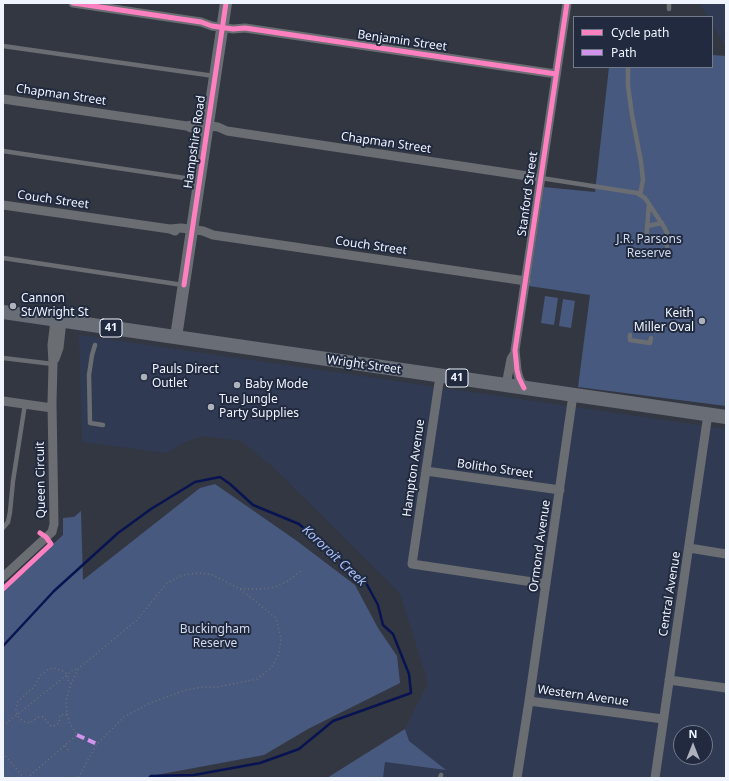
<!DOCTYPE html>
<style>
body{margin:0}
#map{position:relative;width:729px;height:781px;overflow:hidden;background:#323742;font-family:"Noto Sans",sans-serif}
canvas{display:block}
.frame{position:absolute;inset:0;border:4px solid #eff4ff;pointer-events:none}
.legend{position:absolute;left:573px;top:16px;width:140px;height:52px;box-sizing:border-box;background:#212a3e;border:1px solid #737b8b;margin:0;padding:5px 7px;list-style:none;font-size:12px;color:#eff4ff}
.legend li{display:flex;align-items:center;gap:8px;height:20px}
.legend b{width:20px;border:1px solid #737b8b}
.north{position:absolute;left:673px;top:725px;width:40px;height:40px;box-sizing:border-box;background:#212a3e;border:1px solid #737b8b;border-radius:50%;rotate:0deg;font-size:11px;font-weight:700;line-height:16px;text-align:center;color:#eff4ff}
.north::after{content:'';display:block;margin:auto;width:14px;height:18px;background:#adb2bd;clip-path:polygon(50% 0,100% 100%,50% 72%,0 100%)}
</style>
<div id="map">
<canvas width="729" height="781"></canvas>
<div class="frame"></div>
<ul class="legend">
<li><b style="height:5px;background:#ff80c0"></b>Cycle path</li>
<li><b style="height:5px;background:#d193ec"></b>Path</li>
</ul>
<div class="north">N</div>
</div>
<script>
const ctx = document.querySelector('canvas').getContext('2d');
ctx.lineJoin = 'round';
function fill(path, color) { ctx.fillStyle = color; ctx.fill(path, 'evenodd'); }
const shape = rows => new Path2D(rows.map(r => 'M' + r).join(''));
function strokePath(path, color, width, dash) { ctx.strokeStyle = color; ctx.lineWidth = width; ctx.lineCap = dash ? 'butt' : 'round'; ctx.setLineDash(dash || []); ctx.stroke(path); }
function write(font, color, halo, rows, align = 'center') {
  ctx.font = font + ' "Noto Sans",sans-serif'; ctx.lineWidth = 4; ctx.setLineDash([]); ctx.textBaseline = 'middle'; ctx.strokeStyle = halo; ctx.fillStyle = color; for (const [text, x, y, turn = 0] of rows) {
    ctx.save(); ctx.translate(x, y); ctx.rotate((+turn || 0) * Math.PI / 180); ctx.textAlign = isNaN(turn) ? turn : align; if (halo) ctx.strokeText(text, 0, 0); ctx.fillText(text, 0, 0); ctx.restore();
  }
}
const built = shape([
 [699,3,726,3,726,47,712,24,712,17,708,17],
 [79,335,726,429,726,778,383,778,385,762,445,770,409,741,405,729,428,683,400,593,273,467,241,441,203,436,182,443,167,453,82,442],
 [681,733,705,733,705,757,681,757]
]);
const green = shape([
 [712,55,726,56,726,406,578,387,590,295,529,286,544,187,595,192,609,67,712,67],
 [545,296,558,298,554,325,541,323],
 [563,299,575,301,571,328,559,326],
 [215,484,297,541,355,585,378,628,397,656,400,683,308,729,264,755,151,776,149,778,3,778,3,590,63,535,63,518,74,517,81,511,83,580,200,488],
 [405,729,409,741,446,770,385,762,383,778,327,778]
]);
const stream = shape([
 [3,646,54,591,118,533,151,509,195,482,220,477,230,484,253,505,299,524,365,581,378,605,383,625,393,634,409,674,411,693,333,721,299,749,260,763,194,775,151,776,149,778]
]);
const path = shape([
 [240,589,261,589,275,587,286,582,301,571],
 [67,714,60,715,59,723,54,726,51,726,43,717,39,717,30,723,22,721,17,715,16,709,18,701,34,687,41,675,49,669,54,668,63,671,67,674,68,680,71,683],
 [3,726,73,670,79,668],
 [65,746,68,750],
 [3,753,24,778],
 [27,778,77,735,70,724,67,714,66,701,71,683,79,668,137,620,167,583,183,575,199,573,213,575,240,589,276,618,281,639,279,654,271,668,257,679,218,687,203,687,186,690,150,703,124,717,97,744,78,778]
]);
const lane = shape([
 [669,9,669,3],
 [3,46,214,76],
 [628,67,628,86,632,115,641,162,643,180,640,195],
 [3,151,198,180],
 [541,178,637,193,645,198,664,227,667,233,667,246],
 [647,226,662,223],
 [646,242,649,204],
 [3,258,183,285],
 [630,335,630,340,650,343,651,338],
 [95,345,92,355,89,375,90,423,103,425],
 [3,358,53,364],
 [3,528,8,522,10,512,13,481,25,404],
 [440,778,441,775]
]);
const street = shape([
 [73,3,201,22,212,26,233,29,245,28,556,74],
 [3,99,187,126,191,128],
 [187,126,197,124,218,127,227,131,541,178],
 [3,205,170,229,175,231],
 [170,229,181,228,203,231,213,235,526,281],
 [55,359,59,348,62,321],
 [440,376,412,564,546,584],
 [506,385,511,359,514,354],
 [524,388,519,378,517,370,515,350,567,3],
 [3,401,52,408],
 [426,471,560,490],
 [689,548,726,554],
 [3,577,52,532,54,524,52,403,53,364,52,345,55,320],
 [669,680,726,688],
 [529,701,573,395],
 [517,778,529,701,663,719],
 [655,778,708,414]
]);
const secondary = shape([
 [176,337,226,3]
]);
const primary = shape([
 [3,312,726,417]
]);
const quiet = shape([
 [77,735,97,744]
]);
const cycleway = shape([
 [73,3,201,22,212,26,233,29,245,28,556,74],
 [184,285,226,3],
 [524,388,519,378,517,370,515,350,567,3],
 [3,589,51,544,46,537,40,533]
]);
const markers = [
 [13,306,4,"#adb2bd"],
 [702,321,4,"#adb2bd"],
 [144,377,4,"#adb2bd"],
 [237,385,4,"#adb2bd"],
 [211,407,4,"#adb2bd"]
];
const shields = [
 [111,328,22],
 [457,378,22]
];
const shieldNames = [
 ["41",111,328],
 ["41",457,378]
];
const streetNames = [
 ["Benjamin Street",402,41,8],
 ["Chapman Street",61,95,8],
 ["Hampshire Road",195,142,-82],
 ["Chapman Street",386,143,8],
 ["Stanford Street",528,194,-82],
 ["Couch Street",53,200,8],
 ["Couch Street",371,246,8],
 ["Wright Street",364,365,8],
 ["Hampton Avenue",414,468,-82],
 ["Bolitho Street",495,469,8],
 ["Queen Circuit",41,480,-91],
 ["Ormond Avenue",540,546,-82],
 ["Central Avenue",670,594,-81],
 ["Western Avenue",583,696,8]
];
const parkNames = [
 ["J.R. Parsons",649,240],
 ["Reserve",649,254],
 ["Buckingham",215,630],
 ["Reserve",215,644]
];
const poiNames = [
 ["Cannon",21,299],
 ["St/Wright St",21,313],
 ["Keith",694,314,"right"],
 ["Miller Oval",694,328,"right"],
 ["Pauls Direct",152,370],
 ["Outlet",152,384],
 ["Baby Mode",245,385],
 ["Tue Jungle",219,400],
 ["Party Supplies",219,414]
];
const waterNames = [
 ["Kororoit Creek",334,556,43]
];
fill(built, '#303b53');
fill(green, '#48597f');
strokePath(stream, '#081451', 2.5);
strokePath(path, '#6e7076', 1.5, [1, 3]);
strokePath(lane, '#6a6d71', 4.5);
strokePath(street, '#6a6d71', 9);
strokePath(secondary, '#6c6e75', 12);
strokePath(primary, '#696d75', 14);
strokePath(quiet, '#d193ec', 4, [8, 4]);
strokePath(cycleway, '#ff80c0', 5);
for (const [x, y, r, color] of markers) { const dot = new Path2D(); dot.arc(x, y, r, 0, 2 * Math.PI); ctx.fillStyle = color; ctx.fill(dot); strokePath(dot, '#212a3e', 1.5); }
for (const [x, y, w] of shields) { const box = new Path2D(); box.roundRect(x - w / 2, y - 9, w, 18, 3); ctx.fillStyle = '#212a3e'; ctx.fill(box); strokePath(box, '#eff4ff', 1); }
write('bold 11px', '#eff4ff', null, shieldNames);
write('12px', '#eff4ff', '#212a3e', streetNames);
write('12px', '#cfd9ed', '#212a3e', parkNames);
write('12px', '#eff4ff', '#212a3e', poiNames, 'left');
write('italic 13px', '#a7c2fd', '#212a3e', waterNames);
</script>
